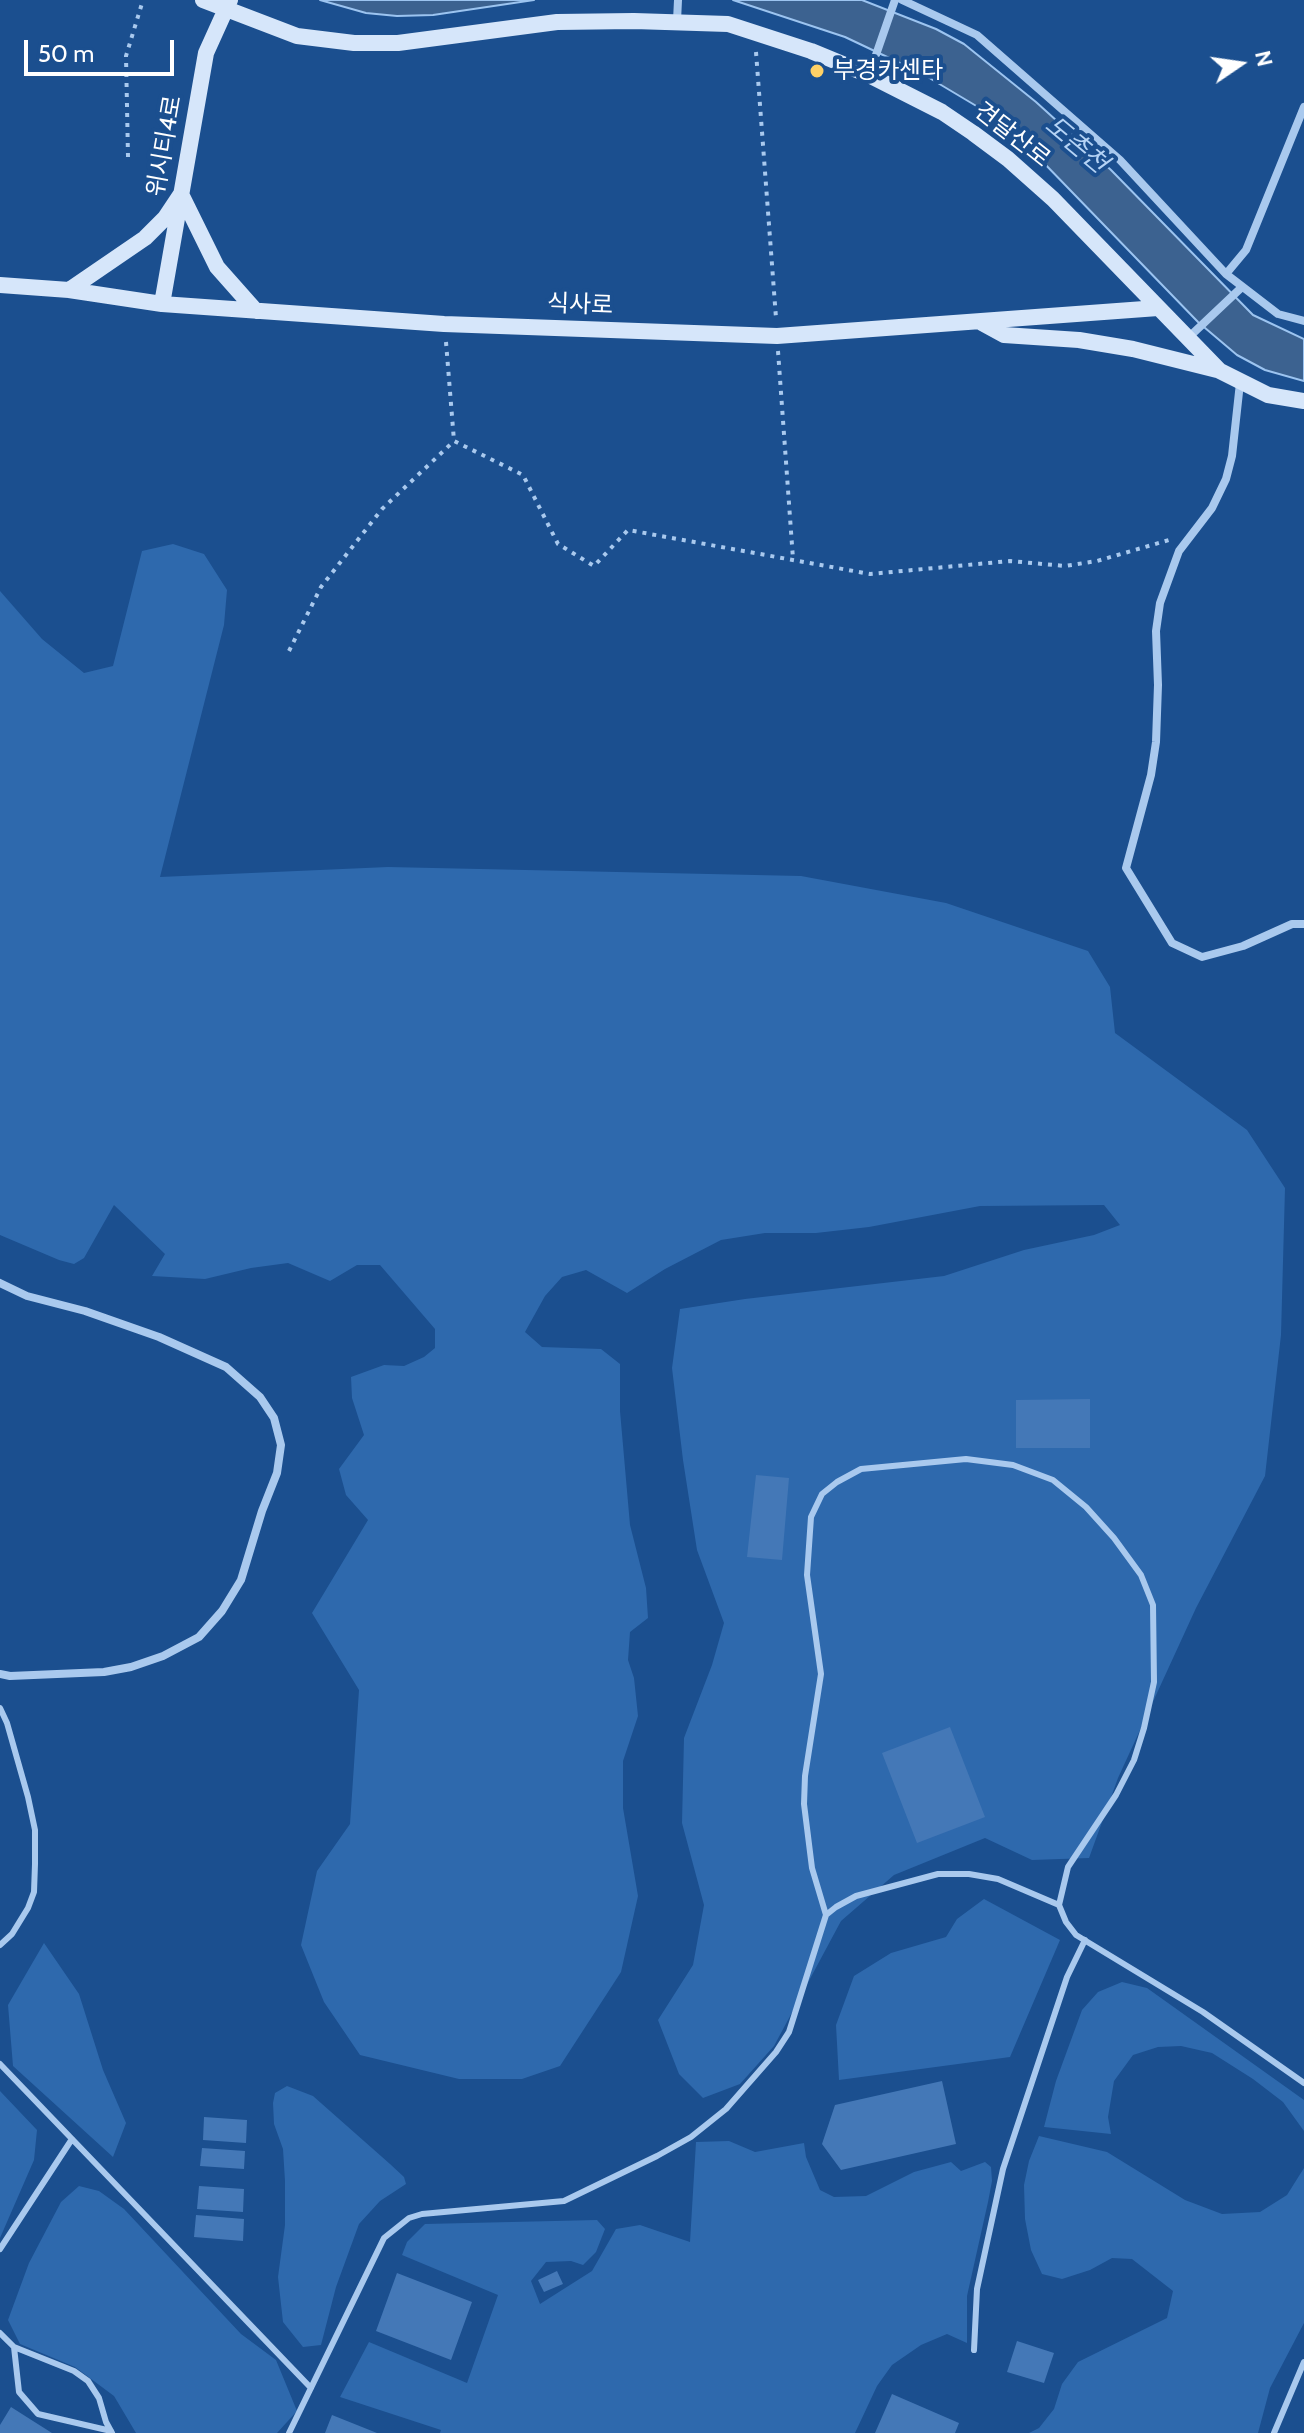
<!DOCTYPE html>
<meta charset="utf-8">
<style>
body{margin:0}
#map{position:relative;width:1304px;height:2433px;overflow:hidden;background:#1b4f8f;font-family:Cabin,sans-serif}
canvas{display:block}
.north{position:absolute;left:1200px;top:24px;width:80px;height:80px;-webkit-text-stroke:6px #1b4f8f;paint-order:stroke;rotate:77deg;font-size:22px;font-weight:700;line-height:32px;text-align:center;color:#fff}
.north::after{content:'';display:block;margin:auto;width:28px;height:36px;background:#fff;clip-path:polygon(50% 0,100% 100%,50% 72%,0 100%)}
.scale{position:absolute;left:24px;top:40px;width:150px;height:36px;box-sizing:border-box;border:4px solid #fff;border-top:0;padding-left:10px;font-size:24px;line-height:28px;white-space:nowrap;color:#fff;-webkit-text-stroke:6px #1b4f8f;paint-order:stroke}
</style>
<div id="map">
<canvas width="1304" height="2433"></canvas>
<div class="north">N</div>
<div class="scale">50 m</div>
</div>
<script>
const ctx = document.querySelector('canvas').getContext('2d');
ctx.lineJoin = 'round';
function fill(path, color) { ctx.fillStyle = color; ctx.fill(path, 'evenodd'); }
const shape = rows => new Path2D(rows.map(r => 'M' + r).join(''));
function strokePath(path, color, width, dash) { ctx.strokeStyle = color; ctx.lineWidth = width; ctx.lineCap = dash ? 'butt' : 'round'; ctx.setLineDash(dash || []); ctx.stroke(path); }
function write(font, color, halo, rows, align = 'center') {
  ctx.font = font + ' Cabin,"Noto Sans KR",sans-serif'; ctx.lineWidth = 8; ctx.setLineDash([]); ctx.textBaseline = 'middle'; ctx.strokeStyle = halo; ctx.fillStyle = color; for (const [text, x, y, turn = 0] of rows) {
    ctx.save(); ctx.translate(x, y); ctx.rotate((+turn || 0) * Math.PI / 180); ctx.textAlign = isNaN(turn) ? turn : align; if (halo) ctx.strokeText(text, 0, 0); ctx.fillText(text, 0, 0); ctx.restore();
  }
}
const green = shape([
 [173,544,204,554,227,590,224,625,160,877,388,867,801,876,946,903,1088,951,1110,987,1115,1033,1247,1130,1285,1188,1281,1335,1265,1476,1196,1608,1118,1778,1089,1858,1032,1860,985,1838,894,1875,841,1921,774,2046,740,2084,703,2098,679,2074,658,2020,693,1965,704,1905,682,1823,684,1738,712,1665,724,1623,697,1550,683,1460,672,1368,680,1309,745,1299,944,1276,1024,1250,1094,1235,1120,1225,1104,1205,980,1206,869,1227,816,1233,765,1233,721,1240,665,1269,627,1293,586,1270,562,1277,545,1296,525,1332,542,1347,601,1349,620,1364,620,1411,630,1525,646,1588,648,1618,630,1632,628,1660,634,1678,638,1716,623,1761,623,1808,638,1896,621,1972,560,2066,522,2079,459,2079,360,2055,324,2002,301,1945,317,1871,350,1824,359,1690,312,1613,368,1520,346,1495,339,1469,364,1435,352,1398,351,1377,384,1365,404,1366,424,1357,435,1348,435,1329,380,1265,357,1265,330,1281,288,1263,251,1268,205,1279,152,1276,165,1254,114,1205,84,1258,74,1264,59,1260,0,1235,0,591,42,639,84,673,113,666,142,551],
 [984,1899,1060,1940,1010,2057,839,2080,836,2025,854,1976,891,1953,946,1937,957,1919],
 [44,1943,79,1994,103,2070,126,2123,113,2157,13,2066,8,2005],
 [1122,1982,1147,1988,1304,2100,1304,2131,1283,2102,1253,2079,1212,2053,1181,2046,1158,2047,1133,2055,1114,2081,1108,2117,1111,2134,1044,2127,1056,2081,1082,2010,1098,1992],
 [287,2086,313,2096,390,2164,404,2177,406,2184,380,2201,359,2224,336,2287,321,2345,303,2347,283,2322,278,2277,285,2225,285,2181,283,2149,274,2124,273,2103,275,2093],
 [0,2091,37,2130,34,2160,0,2238],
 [1039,2136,1107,2152,1185,2200,1222,2214,1260,2212,1287,2195,1304,2168,1304,2323,1270,2388,1258,2433,1029,2433,1039,2428,1054,2409,1062,2384,1078,2362,1167,2318,1173,2291,1132,2259,1112,2258,1090,2270,1062,2279,1042,2274,1031,2250,1025,2219,1024,2185,1029,2161],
 [729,2141,755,2152,804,2143,806,2157,820,2190,834,2197,866,2196,914,2172,951,2162,961,2171,985,2162,991,2167,992,2181,988,2202,967,2296,967,2343,947,2334,921,2345,892,2365,877,2386,855,2433,440,2433,441,2430,340,2397,369,2342,467,2383,498,2295,402,2255,407,2242,425,2224,597,2220,605,2229,596,2252,583,2265,571,2261,546,2262,531,2281,540,2304,592,2271,616,2229,640,2225,690,2242,696,2142],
 [79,2186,99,2191,124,2209,241,2334,276,2360,297,2411,277,2433,136,2433,114,2396,75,2367,20,2344,8,2320,29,2263,61,2202]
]);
const water = shape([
 [320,0,534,0,433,15,397,16,366,13,320,0],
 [733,0,862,0,936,29,964,44,1036,102,1111,170,1253,315,1304,339,1304,381,1265,370,1237,355,1198,322,1040,159,978,107,921,73,845,37,733,0]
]);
const building = shape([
 [1090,1399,1090,1448,1016,1448,1016,1400],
 [756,1475,789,1478,782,1560,747,1557],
 [950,1727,985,1817,917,1843,882,1753],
 [942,2081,956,2144,841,2170,822,2144,835,2105],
 [204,2117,247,2120,246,2143,203,2140],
 [202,2148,245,2151,244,2169,200,2166],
 [199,2186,244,2189,243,2212,197,2209],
 [196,2215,244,2219,243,2241,194,2237],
 [557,2271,563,2284,544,2292,538,2280],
 [397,2273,472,2302,451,2360,376,2331],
 [1017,2341,1054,2353,1044,2383,1007,2372],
 [892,2394,959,2423,955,2433,875,2433],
 [11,2407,33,2421,52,2433,0,2433,0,2425],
 [332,2415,377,2433,325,2433]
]);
const path = shape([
 [756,52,776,318],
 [128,157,126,56,143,0],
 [446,342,454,441,523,475,558,544,594,566,628,530,870,574,1010,561,1065,566,1097,561,1169,540],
 [778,351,793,559],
 [289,651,321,587,382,509,454,441]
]);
const lane = shape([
 [0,1708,7,1723,28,1797,35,1830,35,1864,34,1892,28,1908,12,1934,0,1945],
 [826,1915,812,1868,804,1804,805,1776,821,1674,807,1575,811,1517,822,1494,837,1482,861,1469,966,1459,1013,1465,1053,1480,1086,1507,1114,1538,1141,1575,1153,1605,1154,1682,1144,1728,1134,1760,1116,1795,1068,1867,1059,1905,1066,1922,1076,1935,1203,2012,1304,2083],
 [0,2064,311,2388],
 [0,2249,72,2139],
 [0,2333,14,2347,74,2371,88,2381,99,2398,106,2422,112,2433],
 [14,2347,19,2392,38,2414,111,2431],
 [974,2350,977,2289,1003,2169,1067,1977,1085,1940],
 [289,2433,384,2238,409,2218,422,2214,564,2201,657,2156,691,2137,726,2109,776,2052,789,2032,826,1915,836,1907,856,1896,938,1874,969,1874,998,1879,1059,1905],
 [1274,2433,1304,2362]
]);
const street = shape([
 [902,0,977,35,1120,160,1226,274,1278,314,1304,321],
 [677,21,678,0],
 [869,75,895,0],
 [1226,274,1246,250,1304,107],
 [1188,338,1242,287],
 [1240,383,1232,456,1226,479,1212,508,1179,551,1160,603,1156,631,1158,685,1156,742,1151,775,1126,868,1172,943,1202,957,1243,946,1292,924,1304,924],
 [0,1283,27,1296,85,1311,159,1337,226,1367,260,1397,274,1418,281,1445,277,1473,262,1511,241,1580,222,1611,199,1637,163,1656,131,1667,104,1672,10,1676,0,1674]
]);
const secondary = shape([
 [203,0,297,36,354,43,398,43,557,22,634,21,728,24,811,51,869,75,942,112,973,133,1008,159,1053,199,1220,371,1268,395,1304,401],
 [0,285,69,290,162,304,444,324,777,336,1158,308],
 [69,290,145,238,165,218,181,194,217,267,256,311],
 [162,304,206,53,230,0],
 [982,323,1004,335,1079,340,1133,349,1217,370]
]);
const markers = [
 [817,71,8,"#ffd166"]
];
const poiNames = [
 ["부경카센타",833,71]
];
const streetNames = [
 ["견달산로",1012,135,38],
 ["위시티4로",165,146,-80],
 ["식사로",580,305,2]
];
const waterNames = [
 ["도촌천",1076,145,40]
];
fill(green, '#2e69ad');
fill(water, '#3c6290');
strokePath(water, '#9cc4f0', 2);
fill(building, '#4478b7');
strokePath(path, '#a9c9ee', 4, [4, 6]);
strokePath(lane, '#a9c9ee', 6);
strokePath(street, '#a9c9ee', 8);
strokePath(secondary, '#d6e6fa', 16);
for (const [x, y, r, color] of markers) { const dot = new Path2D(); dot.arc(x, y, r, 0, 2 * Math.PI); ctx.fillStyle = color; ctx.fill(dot); strokePath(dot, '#1b4f8f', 3); }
write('24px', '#fff', '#1b4f8f', poiNames, 'left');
write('24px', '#fff', '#1b4f8f', streetNames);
write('italic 26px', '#b5d3f5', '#1b4f8f', waterNames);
</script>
